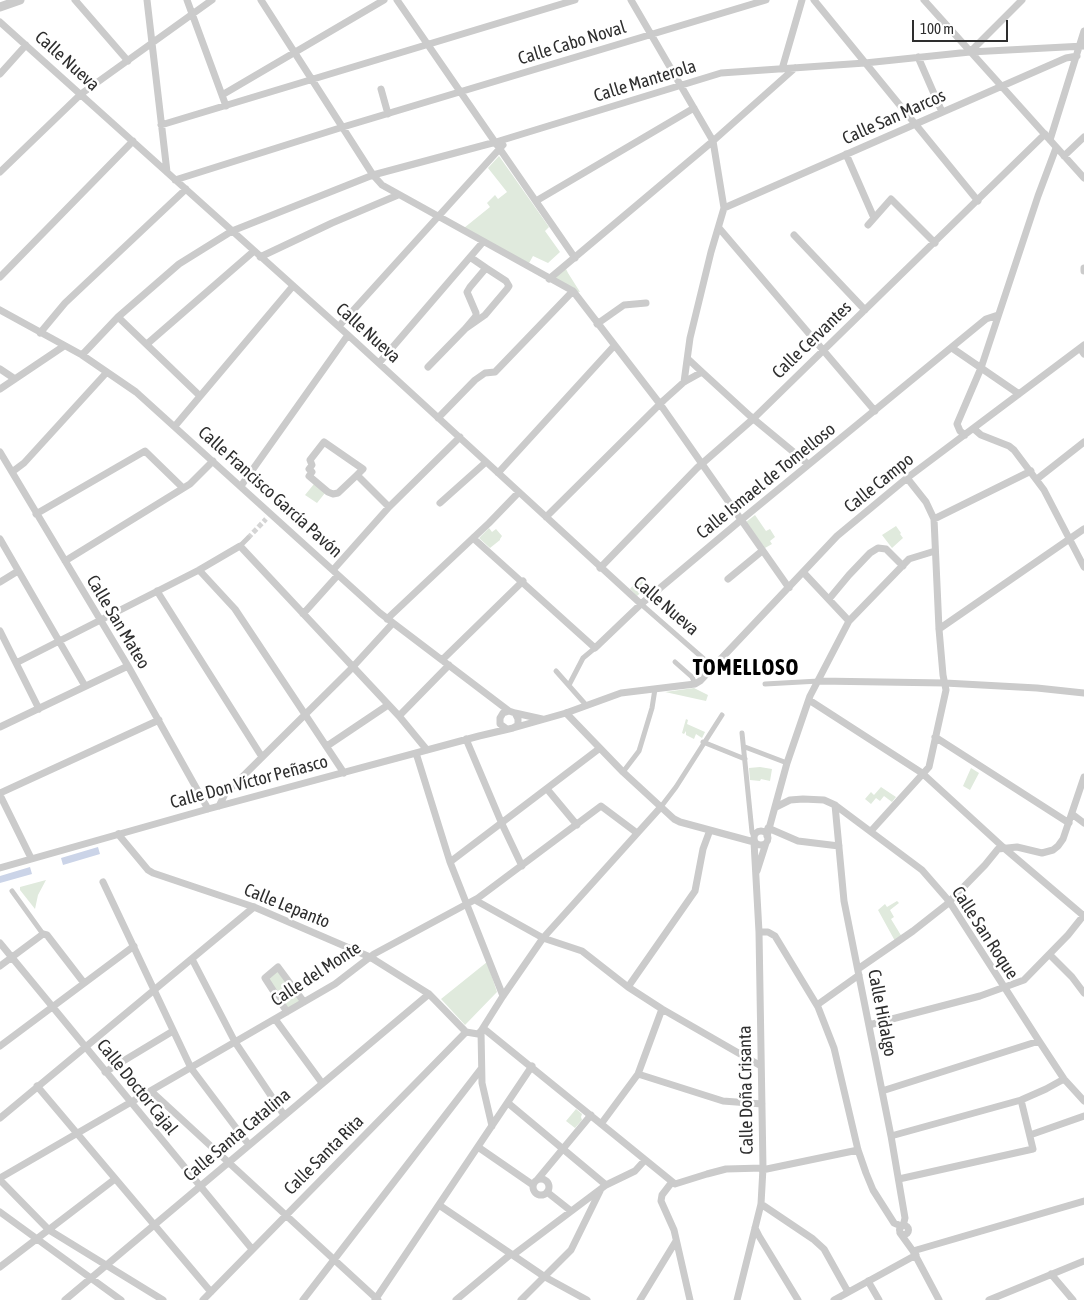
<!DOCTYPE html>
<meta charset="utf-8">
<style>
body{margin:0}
#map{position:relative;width:1084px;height:1300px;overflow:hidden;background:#fff;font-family:"Asap Condensed",sans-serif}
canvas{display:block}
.scale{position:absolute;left:912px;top:20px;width:96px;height:22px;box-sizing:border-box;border:2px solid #2e2e2e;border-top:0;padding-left:6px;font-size:15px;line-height:18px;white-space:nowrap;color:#2e2e2e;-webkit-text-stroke:4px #fff;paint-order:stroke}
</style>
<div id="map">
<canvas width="1084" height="1300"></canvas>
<div class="scale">100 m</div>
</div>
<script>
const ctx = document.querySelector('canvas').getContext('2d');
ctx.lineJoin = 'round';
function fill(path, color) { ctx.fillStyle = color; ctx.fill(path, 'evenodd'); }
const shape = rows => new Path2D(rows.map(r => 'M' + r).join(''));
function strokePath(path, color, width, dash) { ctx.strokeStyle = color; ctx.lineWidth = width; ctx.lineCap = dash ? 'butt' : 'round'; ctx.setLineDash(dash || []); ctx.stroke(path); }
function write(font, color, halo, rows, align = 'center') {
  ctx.font = font + ' "Asap Condensed",sans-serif'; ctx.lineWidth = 5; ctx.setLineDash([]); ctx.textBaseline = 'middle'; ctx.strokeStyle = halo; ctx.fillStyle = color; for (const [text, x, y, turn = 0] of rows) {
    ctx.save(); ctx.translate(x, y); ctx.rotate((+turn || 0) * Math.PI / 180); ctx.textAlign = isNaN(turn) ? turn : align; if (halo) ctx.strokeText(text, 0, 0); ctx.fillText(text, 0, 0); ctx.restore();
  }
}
const green = shape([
 [499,156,549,227,545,231,560,252,548,263,533,256,528,265,464,228,490,207,487,203,495,195,498,199,507,192,488,168],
 [566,269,568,273,580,292,573,291,549,279],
 [314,484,325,493,317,503,305,495],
 [755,515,766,531,770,529,775,537,770,541,772,544,765,548,746,522],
 [896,526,901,533,900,534,903,538,892,548,882,535],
 [489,528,492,532,496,529,502,536,500,539,500,540,490,548,479,538],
 [640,576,649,585,637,596,630,589],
 [694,688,708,695,706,701,665,692],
 [686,719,688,720,687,724,705,732,702,738,696,734,694,739,686,735,686,731,684,734,682,733],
 [760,767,772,769,770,781,761,779,760,781,750,780,749,768],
 [971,768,979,773,970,790,963,786],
 [881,787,896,797,892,802,884,796,880,801,876,798,871,804,865,799,871,792,874,795],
 [46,880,38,895,35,909,20,890,20,887],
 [897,901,899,903,890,910,894,917,891,919,902,937,895,941,878,910,885,904,887,907],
 [487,962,497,992,465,1025,441,999],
 [278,967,304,1002,287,1012,265,978],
 [576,1109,582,1114,581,1117,582,1120,575,1128,566,1121]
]);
const water = shape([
 [98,847,100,854,63,865,61,858],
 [30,867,32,874,0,883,0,876]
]);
const pedestrianTunnel = shape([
 [248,538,266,519]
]);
const pedestrian = shape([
 [240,546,248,538],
 [641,604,713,667],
 [675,662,692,677,695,684],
 [556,671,586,705],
 [765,684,819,681],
 [569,685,583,658,595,648],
 [742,733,752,832,754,837],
 [703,742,745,759],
 [745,747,787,763],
 [623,772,639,751,652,708,655,689],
 [660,808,676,787,722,715],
 [12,891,43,934]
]);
const minor = shape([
 [75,0,128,61],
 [147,0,167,172],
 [187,0,226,106],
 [261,0,373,175,382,185,573,291,660,404,789,588],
 [397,0,575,258],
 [631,0,713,141,724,208,711,252,690,338,684,382],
 [814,0,978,201],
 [924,0,1084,178],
 [0,22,348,335,641,604],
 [970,52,1022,0],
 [918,57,942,112],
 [782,69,802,0],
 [0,74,26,45],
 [381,89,388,114],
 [222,95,384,0],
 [161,125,575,0],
 [1050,140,1084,31],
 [846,154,874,218],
 [1064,156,1084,137],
 [0,172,81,94,212,0],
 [175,180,343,127,766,0],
 [536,201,694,108],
 [724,208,1066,58,1077,56],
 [868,225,891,199,935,243],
 [719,228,875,411],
 [794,235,865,310],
 [260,257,332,223,398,195],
 [470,257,486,268],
 [1084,268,1084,271],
 [0,277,133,141],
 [549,279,713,141,795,68],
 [0,310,82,355,136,392,380,613,509,711],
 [118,317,200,396],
 [597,324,624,305,646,303],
 [339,326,503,145],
 [40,333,65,303,186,189],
 [147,344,254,251],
 [952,348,1019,394],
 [1080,348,1084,354],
 [82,355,118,317,179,264,232,231,373,175,496,142,721,73,865,63,970,52,1084,46],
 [688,359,702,372],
 [379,363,483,242],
 [428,367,465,329,485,315,507,289,509,286,506,281,486,268,470,287,467,292,476,313,476,316,465,329],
 [0,369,15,379],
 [0,389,64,346],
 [438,418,475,380,485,373,495,372,573,291],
 [175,426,293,286],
 [974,429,981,435,1009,446,1014,450,1044,490,1084,567],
 [965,435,960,431,957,424,981,368,1038,196,1056,148],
 [0,452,128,666,208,809],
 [12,472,24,463,107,372],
 [498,473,614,346],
 [357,475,338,493,333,494,328,492,309,476,312,472,309,469,312,465,310,460,324,442,363,469,357,475,389,507],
 [1037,479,1084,442],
 [241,486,348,335],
 [440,503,486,462],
 [36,514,145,451,183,488],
 [546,517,664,400,684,382,702,372,750,416,808,464],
 [934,519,1031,471],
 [473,538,595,648,641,604,741,520,986,319,998,315],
 [0,539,85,686],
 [65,561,190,484,213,461],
 [600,568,697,468,753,419,1045,134],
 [199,570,235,609,344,773],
 [333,570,389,507,460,437],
 [803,572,849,621],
 [728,579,762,551],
 [0,582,18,571],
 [157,591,262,757],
 [829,599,849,575,870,553,878,548,886,549,903,566],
 [303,614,338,575],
 [387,619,489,523,519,492],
 [939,629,1084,529],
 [0,631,39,709],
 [442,660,523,581],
 [16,663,199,570,240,546,399,716,427,750],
 [819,681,945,683,1037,688,1084,693],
 [809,700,922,773,1004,848,1084,916],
 [515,713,542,719],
 [566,713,623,772,674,819,680,822,754,842,759,932,763,1168,761,1204,737,1300],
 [399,716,449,665],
 [0,727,128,666],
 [513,728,566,713,621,693,695,684,700,681,837,536,907,478,1084,345],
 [935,737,1069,823],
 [466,739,502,824,522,866],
 [327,746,388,705],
 [416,753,450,862,503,996],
 [547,789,577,825],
 [0,793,159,720],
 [0,795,31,858],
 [835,805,844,901,891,1136,905,1218,903,1226],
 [219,806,225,794,350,670,393,623],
 [776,807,790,800,803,799,824,800,835,805,922,870,949,901,1039,1041,1064,1079,1084,1101],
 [1072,814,1084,823],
 [768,828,798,841,839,846],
 [871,831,929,767,946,690,943,675,939,629,934,519,926,502,907,478],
 '754 838a7 7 0 1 1 14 0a7 7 0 1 1-14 0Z',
 [118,834,148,870,153,873,254,907,370,957,429,994,466,1032,478,1034,481,1031,503,996,543,938,660,808],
 [767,836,787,763,810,696,849,621,909,559,935,551],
 [450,862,600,748],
 [0,868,208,809,479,736,513,728,518,725,518,719,515,713,509,711,503,713,500,718,500,724,507,729],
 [757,871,766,843],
 [103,882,191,1068,249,1145],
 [475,900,543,938,582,951,628,987,662,1009,761,1066],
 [759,932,768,932,775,936,818,1007,834,1048,858,1150,866,1173,873,1190,894,1223,901,1226],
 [0,943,252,1249],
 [1050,955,1072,977,1084,993],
 [192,959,235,1042,284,1115],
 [0,966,43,934,47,935,84,983],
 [858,969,913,931,946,905,985,865,998,849,1017,847,1042,853,1053,850,1058,846,1063,839,1084,777],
 [628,987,695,891,703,849,710,830],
 [817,1005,859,975],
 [287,1012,265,978,278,967,304,1002],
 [275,1019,322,1083],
 [869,1025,980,996,1024,980,1068,935,1084,915],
 [483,1028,675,1184,707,1174,726,1169,763,1168],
 [481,1031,482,1083,492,1126],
 [0,1046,134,946],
 [105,1072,173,1031],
 [638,1074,723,1101,762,1104],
 [37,1086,211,1292],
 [151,1091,378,1300],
 [882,1091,1039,1041],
 [508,1103,606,1185],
 [0,1118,254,907],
 [601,1124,638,1074,662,1009],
 [1030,1135,1084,1116],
 [891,1136,1021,1100,1046,1089,1064,1079],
 [478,1147,533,1185],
 [762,1170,858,1150],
 [0,1178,335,984,374,954,478,898,601,806,637,833],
 [899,1179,1033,1149,1021,1100],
 '533 1187a8 8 0 1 1 16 0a8 8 0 1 1-16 0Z',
 [0,1180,49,1230,163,1300],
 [537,1180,591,1115],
 [672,1182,662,1195,661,1201,674,1230,690,1300],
 [547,1192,571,1211],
 [761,1204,813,1239,824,1249,848,1292],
 [439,1205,545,1277,587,1300],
 [0,1212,121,1300],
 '899.5 1230a4.5 4.5 0 1 1 9 0a4.5 4.5 0 1 1-9 0Z',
 [755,1228,759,1236,798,1300],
 [900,1233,913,1251],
 [513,1255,606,1185,635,1171,645,1160],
 [0,1267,115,1179],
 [1051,1274,1073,1300],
 [868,1281,879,1300],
 [65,1300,429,994],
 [203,1300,466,1032],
 [303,1300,481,1069],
 [375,1300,532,1066],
 [456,1300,511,1254],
 [521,1300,571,1250,600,1191],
 [640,1300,676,1241],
 [834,1300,916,1255],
 [939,1300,913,1251,1084,1201],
 [989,1300,1084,1261]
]);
const tertiary = shape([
 [0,7,20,0]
]);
const streetNames = [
 ["Calle Cabo Noval",572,43,-17],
 ["Calle Nueva",67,61,42],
 ["Calle Manterola",645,81,-17],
 ["Calle San Marcos",894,117,-24],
 ["Calle Nueva",368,333,42],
 ["Calle Cervantes",812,340,-44],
 ["Calle Ismael de Tomelloso",766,481,-39],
 ["Calle Campo",879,483,-39],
 ["Calle Francisco García Pavón",270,492,42],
 ["Calle Nueva",666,606,41],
 ["Calle San Mateo",118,622,59],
 ["Calle Don Víctor Peñasco",249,782,-15],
 ["Calle Lepanto",287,906,22],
 ["Calle San Roque",985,933,57],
 ["Calle del Monte",316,974,-33],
 ["Calle Hidalgo",882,1013,79],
 ["Calle Doctor Cajal",137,1087,51],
 ["Calle Doña Crisanta",746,1090,-91],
 ["Calle Santa Catalina",237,1135,-40],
 ["Calle Santa Rita",324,1155,-45]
];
const districtNames = [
 ["TOMELLOSO",746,668]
];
fill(green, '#e0eadd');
fill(water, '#cbd4e8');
strokePath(pedestrianTunnel, '#d5d5d5', 5, [5, 2.5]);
strokePath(pedestrian, '#cbcbcb', 5);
strokePath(minor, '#cbcbcb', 7);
strokePath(tertiary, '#cbcbcb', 9);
write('18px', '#2e2e2e', '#fff', streetNames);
ctx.letterSpacing = '1px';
write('bold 22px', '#000', '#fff', districtNames);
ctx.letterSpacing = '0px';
</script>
